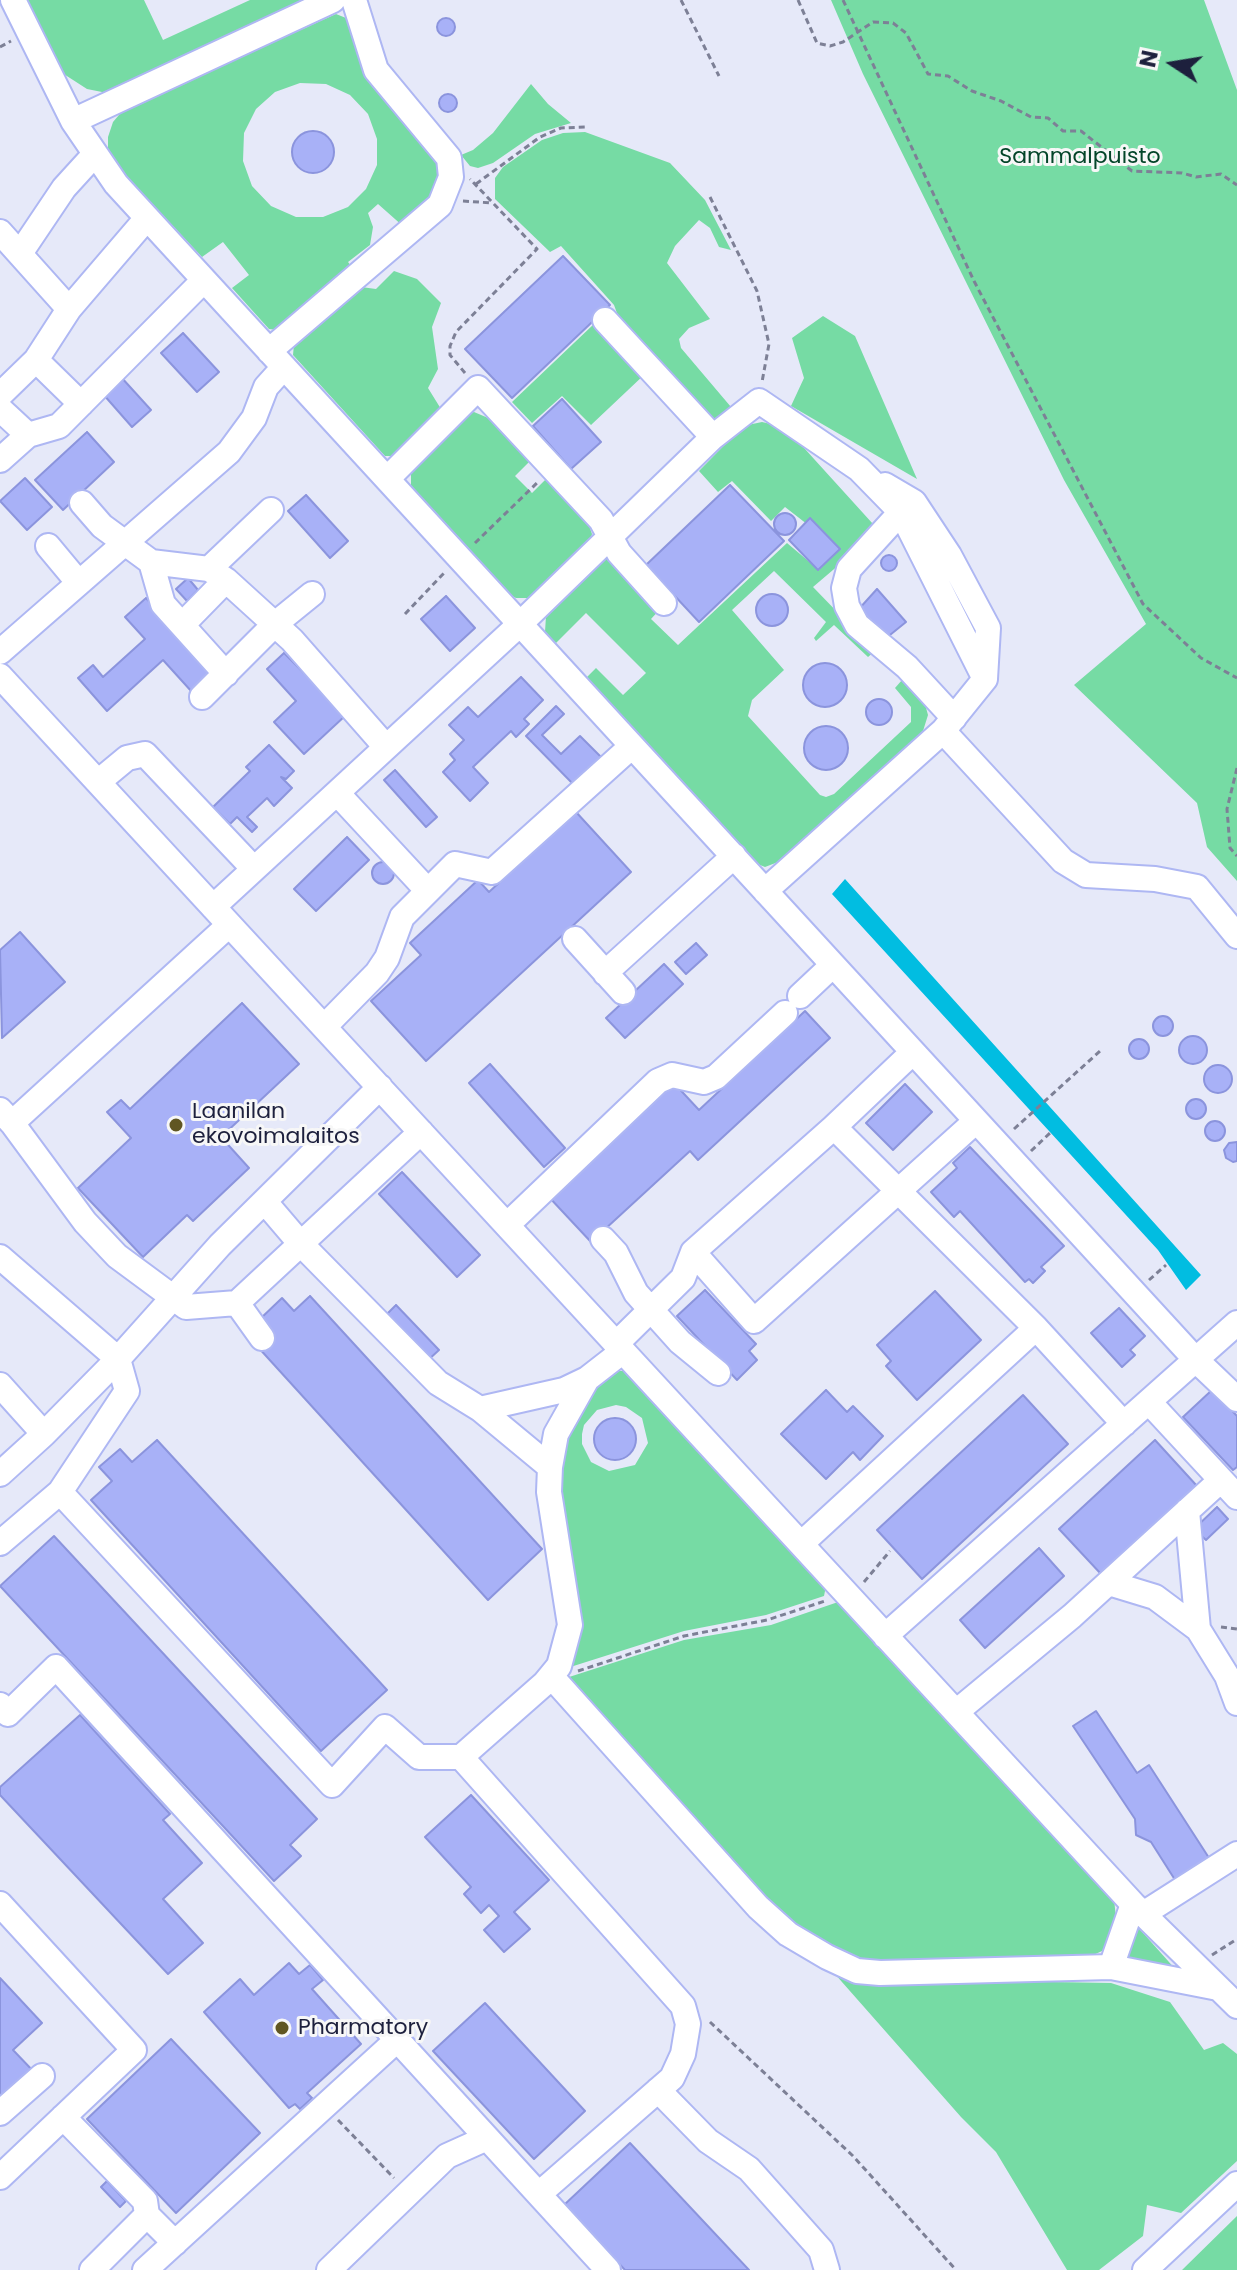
<!DOCTYPE html>
<style>
body{margin:0}
#map{position:relative;width:1237px;height:2270px;overflow:hidden;background:#e6e9f9;font-family:Poppins,sans-serif}
canvas{display:block}
.north{position:absolute;left:1133px;top:24px;width:80px;height:80px;-webkit-text-stroke:6px #f7f7f7;paint-order:stroke;rotate:282deg;font-size:22px;font-weight:700;line-height:32px;text-align:center;color:#1d203d}
.north::after{content:'';display:block;margin:auto;width:28px;height:36px;background:#1d203d;clip-path:polygon(50% 0,100% 100%,50% 72%,0 100%)}
</style>
<div id="map">
<canvas width="1237" height="2270"></canvas>
<div class="north">N</div>
</div>
<script>
const ctx = document.querySelector('canvas').getContext('2d');
ctx.lineJoin = 'round';
function fill(path, color) { ctx.fillStyle = color; ctx.fill(path, 'evenodd'); }
const shape = rows => new Path2D(rows.map(r => 'M' + r).join(''));
function strokePath(path, color, width, dash) { ctx.strokeStyle = color; ctx.lineWidth = width; ctx.lineCap = dash ? 'butt' : 'round'; ctx.setLineDash(dash || []); ctx.stroke(path); }
function write(font, color, halo, rows, align = 'center') {
  ctx.font = font + ' Poppins,sans-serif'; ctx.lineWidth = 6; ctx.setLineDash([]); ctx.textBaseline = 'middle'; ctx.strokeStyle = halo; ctx.fillStyle = color; for (const [text, x, y, turn = 0] of rows) {
    ctx.save(); ctx.translate(x, y); ctx.rotate((+turn || 0) * Math.PI / 180); ctx.textAlign = isNaN(turn) ? turn : align; if (halo) ctx.strokeText(text, 0, 0); ctx.fillText(text, 0, 0); ctx.restore();
  }
}
const green = shape([
 [26,0,144,0,163,40,250,0,311,0,112,94,87,89,56,69],
 [831,0,1204,0,1237,90,1237,881,1207,847,1197,803,1074,685,1146,624,1064,480,863,74],
 [336,14,351,20,437,151,442,172,431,201,404,227,378,204,368,213,373,227,370,245,348,262,355,271,277,330,269,329,232,288,249,275,223,242,202,257,124,174,108,152,108,137,113,122,124,109],
 [300,83,326,84,350,95,368,114,377,139,377,165,366,189,348,207,323,217,296,217,271,206,252,186,243,161,244,133,256,109,275,92],
 [531,84,548,104,571,123,535,134,493,163,478,168,470,166,461,155,473,150,493,133],
 [585,132,670,163,705,200,731,250,719,247,710,228,699,220,675,246,667,263,710,319,689,328,679,339,681,348,731,407,716,423,621,324,614,305,561,246,550,252,495,199,495,178,503,167,542,140,563,133],
 [394,271,417,279,441,303,432,327,438,369,428,388,441,409,395,456,385,456,293,355,294,344,361,287,376,289],
 [823,316,855,336,917,479,791,406,804,378,792,338],
 [595,323,645,374,591,425,562,396,532,423,512,402],
 [474,412,493,420,529,462,515,476,532,493,546,479,589,525,592,534,590,541,529,598,516,598,506,593,411,486,411,468,463,415],
 [762,422,775,425,795,438,873,524,867,541,813,587,875,651,868,657,834,625,816,641,814,638,826,622,774,571,732,610,784,670,752,700,748,716,820,795,826,797,834,794,911,722,911,707,895,688,902,680,925,704,928,715,923,731,791,857,765,867,755,863,586,678,596,668,623,695,646,673,586,613,556,643,545,632,546,616,560,598,609,550,663,606,651,619,678,645,787,543,819,570,839,549,785,507,771,521,732,481,718,492,699,471,743,426],
 [615,1371,624,1371,638,1382,826,1586,824,1596,766,1615,684,1631,564,1669,554,1467,589,1388],
 [616,1405,626,1407,642,1418,648,1443,635,1465,609,1471,591,1462,582,1444,582,1434,584,1425,597,1410],
 [841,1601,1114,1899,1116,1918,1109,1945,1102,1951,1087,1958,880,1968,789,1930,566,1678,684,1640,771,1625],
 [1136,1925,1177,1971,1123,1956],
 [827,1965,875,1979,1111,1983,1170,2002,1204,2050,1223,2043,1237,2054,1237,2161,1181,2213,1147,2205,1143,2236,1099,2270,1067,2270,996,2152,961,2117],
 [1237,2216,1237,2270,1182,2270]
]);
const water = shape([
 [845,879,1201,1275,1186,1290,1158,1250,832,894]
]);
const building = shape([
 '437 27a9 9 0 1 1 18 0a9 9 0 1 1-18 0Z',
 '439 103a9 9 0 1 1 18 0a9 9 0 1 1-18 0Z',
 '292 152a21 21 0 1 1 42 0a21 21 0 1 1-42 0Z',
 [563,256,610,305,512,398,465,349,563,256],
 [183,333,219,372,197,392,161,353,183,333],
 [121,377,151,410,132,427,103,394,121,377],
 [562,399,601,442,571,469,533,426,562,399],
 [87,432,114,462,63,510,35,480,87,432],
 [25,478,52,507,27,530,0,501,25,478],
 [730,485,784,541,699,622,646,565,730,485],
 [306,495,348,541,330,558,288,511,306,495],
 '774 524a11 11 0 1 1 22 0a11 11 0 1 1-22 0Z',
 [810,518,840,549,818,570,789,540,810,518],
 '881 563a8 8 0 1 1 16 0a8 8 0 1 1-16 0Z',
 [188,578,198,590,187,601,176,589,188,578],
 [877,589,906,622,885,639,858,610,877,589],
 '756 610a16 16 0 1 1 32 0a16 16 0 1 1-32 0Z',
 [446,596,475,628,450,651,421,619,446,596],
 [146,598,213,673,192,692,163,660,107,711,78,678,93,665,103,677,145,639,125,617,146,598],
 [284,653,346,715,304,754,274,722,296,701,267,669,284,653],
 '803 685a22 22 0 1 1 44 0a22 22 0 1 1-44 0Z',
 [521,677,543,700,524,719,529,724,516,737,511,731,473,767,488,783,470,801,443,772,455,760,450,754,464,740,449,725,468,707,478,717,521,677],
 '866 712a13 13 0 1 1 26 0a13 13 0 1 1-26 0Z',
 [556,706,564,714,542,735,561,754,580,736,602,758,574,785,526,736,556,706],
 '804 748a22 22 0 1 1 44 0a22 22 0 1 1-44 0Z',
 [269,745,294,771,286,779,281,777,292,788,274,806,267,798,247,817,257,827,252,832,237,817,230,824,213,807,250,771,246,767,269,745],
 [395,770,437,817,426,827,384,780,395,770],
 [576,812,631,872,426,1061,371,1001,421,955,410,943,478,880,489,892,576,812],
 [347,837,369,860,316,911,294,889,347,837],
 '372 873a11 11 0 1 1 22 0a11 11 0 1 1-22 0Z',
 [20,932,65,982,2,1038,0,950,20,932],
 [696,943,707,955,686,974,675,962,696,943],
 [664,964,683,984,625,1038,606,1018,664,964],
 [242,1003,299,1064,221,1137,249,1168,193,1221,187,1215,143,1257,78,1188,131,1138,107,1112,121,1100,130,1109,242,1003],
 [805,1011,830,1038,698,1160,690,1151,591,1242,548,1196,672,1081,699,1110,805,1011],
 '1153 1026a10 10 0 1 1 20 0a10 10 0 1 1-20 0Z',
 '1179 1050a14 14 0 1 1 28 0a14 14 0 1 1-28 0Z',
 '1129 1049a10 10 0 1 1 20 0a10 10 0 1 1-20 0Z',
 [490,1064,565,1148,544,1167,469,1083,490,1064],
 '1204 1079a14 14 0 1 1 28 0a14 14 0 1 1-28 0Z',
 [905,1084,932,1112,893,1150,866,1123,905,1084],
 '1186 1109a10 10 0 1 1 20 0a10 10 0 1 1-20 0Z',
 '1205 1131a10 10 0 1 1 20 0a10 10 0 1 1-20 0Z',
 [1237,1142,1237,1161,1233,1162,1226,1158,1224,1150,1229,1143,1237,1142],
 [970,1147,1064,1246,1041,1267,1045,1271,1033,1283,1029,1279,1025,1282,960,1211,954,1217,931,1192,957,1168,953,1163,970,1147],
 [402,1172,480,1255,457,1277,379,1194,402,1172],
 [705,1290,756,1344,749,1351,757,1360,737,1380,677,1316,705,1290],
 [935,1291,981,1340,917,1400,886,1366,891,1361,877,1345,935,1291],
 [310,1296,542,1549,488,1600,257,1346,259,1320,282,1298,294,1311,310,1296],
 [396,1305,439,1350,426,1362,383,1318,396,1305],
 [1119,1308,1145,1336,1130,1350,1135,1355,1122,1367,1091,1333,1119,1308],
 [826,1390,847,1412,853,1406,883,1436,860,1460,853,1452,826,1479,781,1434,826,1390],
 [1212,1390,1237,1416,1237,1467,1233,1470,1183,1417,1212,1390],
 [1023,1395,1068,1444,922,1579,877,1530,1023,1395],
 '594 1439a21 21 0 1 1 42 0a21 21 0 1 1-42 0Z',
 [157,1440,387,1690,321,1751,91,1500,112,1481,99,1467,120,1449,132,1462,157,1440],
 [1155,1440,1197,1486,1101,1574,1059,1529,1155,1440],
 [1217,1507,1228,1519,1206,1540,1194,1529,1217,1507],
 [54,1536,317,1819,290,1845,301,1856,274,1881,0,1586,54,1536],
 [1039,1548,1064,1576,985,1648,960,1620,1039,1548],
 [1096,1711,1137,1773,1149,1765,1211,1861,1177,1883,1151,1842,1136,1835,1135,1819,1073,1726,1096,1711],
 [80,1715,170,1814,163,1820,202,1863,163,1899,203,1943,168,1974,0,1795,0,1787,80,1715],
 [471,1795,549,1880,514,1912,530,1929,504,1952,484,1930,499,1916,489,1905,481,1913,464,1894,471,1887,425,1837,471,1795],
 [289,1963,299,1974,310,1965,323,1980,312,1989,361,2044,307,2093,312,2098,300,2109,295,2104,289,2108,204,2012,240,1979,254,1995,289,1963],
 [0,1978,42,2023,13,2050,36,2074,6,2102,0,2095,0,1978],
 [485,2003,585,2111,534,2159,433,2051,485,2003],
 [171,2039,260,2133,176,2213,87,2119,171,2039],
 [630,2143,749,2270,625,2270,564,2205,630,2143],
 [107,2181,126,2201,120,2207,101,2187,107,2181]
]);
const path = shape([
 [681,0,719,76],
 [798,0,817,43,830,46,843,42,873,22,893,23,906,33,928,74,948,76,972,91,1001,101,1031,117,1048,118,1063,131,1081,131,1132,171,1182,173,1196,177,1221,174,1237,185],
 [843,0,974,281,1143,604,1201,658,1237,678],
 [0,47,11,41],
 [476,184,540,137,561,128,586,127],
 [710,197,757,291,769,344,762,382],
 [463,201,492,203],
 [465,373,450,355,450,346,456,332,537,249,470,179],
 [475,543,539,481],
 [405,614,444,573],
 [1237,768,1227,809,1230,848,1237,856],
 [1014,1129,1100,1051],
 [1031,1151,1050,1133],
 [1149,1280,1166,1265],
 [864,1582,890,1551],
 [1221,1627,1237,1629],
 [578,1671,684,1636,767,1620,825,1601],
 [1212,1955,1237,1939],
 [710,2022,853,2156,956,2270],
 [338,2120,394,2178]
]);
const minor = shape([
 [13,0,73,121,116,184,1196,1360,1237,1399],
 [73,121,333,0],
 [0,232,69,309],
 [21,252,64,188,95,154],
 [605,320,713,437],
 [269,351,440,205,451,177,449,158,376,70,354,0],
 [36,360,81,404],
 [0,395,36,360,69,309,147,218],
 [0,409,28,435],
 [0,460,28,435,59,426,204,280],
 [387,479,478,388,601,520,619,553,664,603],
 [82,503,102,526,151,562,209,569,226,580,292,640,386,747],
 [901,512,849,569,844,588,847,606,857,625,907,667,954,718],
 [48,546,78,582],
 [151,562,163,604,226,674],
 [209,569,271,510],
 [182,625,226,580],
 [0,652,229,452,254,418,266,387,284,367],
 [0,676,1133,1904,1237,2006],
 [202,697,275,624,312,594],
 [943,731,1063,861,1086,875,1155,879,1197,887,1237,936],
 [98,782,127,758,145,754,254,869],
 [337,793,428,891],
 [765,891,943,731,985,679,988,628,949,555,914,502,885,485],
 [213,907,520,624,713,437,759,401,859,469,901,512,985,679],
 [575,939,623,992],
 [605,973,734,856],
 [800,996,833,965],
 [324,1027,377,973,387,958,402,917,455,864,492,872,632,746],
 [913,1052,834,1127,1036,1328,1124,1424],
 [0,1110,12,1123,229,925],
 [12,1123,85,1222,117,1256,186,1307,237,1303,421,1132],
 [834,1127,693,1252,754,1321,976,1121],
 [265,1202,300,1243,438,1383,480,1409,564,1390,587,1379,623,1351],
 [507,1225,658,1081,672,1075,704,1082,716,1077,785,1013],
 [603,1239,616,1253,636,1293,680,1342,718,1373],
 [0,1257,118,1359,220,1245,380,1087],
 [237,1303,262,1338],
 [616,1344,683,1278,693,1252],
 [0,1385,44,1434,0,1474],
 [1149,1402,1237,1497],
 [480,1409,550,1467],
 [44,1434,118,1359],
 [60,1492,332,1785,385,1727,419,1757,461,1757,683,2006,688,2024,683,2054,672,2078,539,2194],
 [1187,1511,1198,1629],
 [0,1543,60,1492,127,1391,118,1359],
 [801,1544,1036,1328],
 [1109,1583,1155,1597,1198,1629,1227,1676,1237,1703],
 [885,1636,1237,1323],
 [551,1676,758,1907,788,1934,827,1957,857,1971,880,1973,1111,1967,1218,1988],
 [0,1705,8,1714,56,1667,608,2270],
 [956,1712,1072,1616,1221,1480],
 [461,1757,545,1683,559,1666,570,1625,549,1492,550,1467,556,1434,587,1379],
 [0,1904,134,2050,0,2177],
 [1143,1914,1237,1854],
 [1111,1967,1133,1904],
 [658,2090,708,2141,749,2169,821,2250,827,2270],
 [0,2113,42,2076],
 [63,2117,145,2201,147,2215,175,2243],
 [92,2270,147,2215],
 [145,2270,397,2040],
 [329,2270,447,2156,487,2138],
 [1145,2270,1237,2184]
]);
const markers = [
 [176,1125,8,"#605622"],
 [282,2028,8,"#605622"]
];
const parkNames = [
 ["Sammalpuisto",1080,157]
];
const poiNames = [
 ["Laanilan",192,1112],
 ["ekovoimalaitos",192,1137],
 ["Pharmatory",298,2028]
];
fill(green, '#76dba4');
fill(water, '#01bde1');
fill(building, '#a8b1f7');
strokePath(building, '#8b94dd', 2);
strokePath(minor, '#aeb7f3', 28);
strokePath(path, '#7d8096', 3, [6, 4]);
strokePath(minor, '#fff', 24);
for (const [x, y, r, color] of markers) { const dot = new Path2D(); dot.arc(x, y, r, 0, 2 * Math.PI); ctx.fillStyle = color; ctx.fill(dot); strokePath(dot, '#f7f7f7', 3); }
write('22px', '#034529', '#f7f7f7', parkNames);
write('22px', '#1d203d', '#f7f7f7', poiNames, 'left');
</script>
